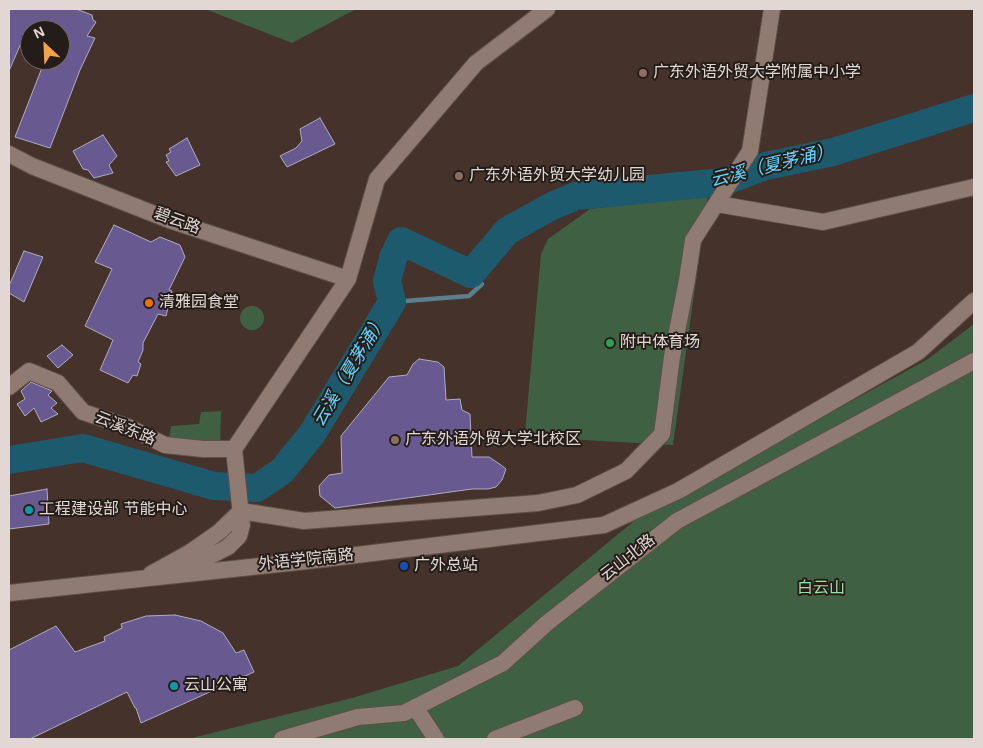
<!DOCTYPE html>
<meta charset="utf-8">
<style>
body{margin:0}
#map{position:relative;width:983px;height:748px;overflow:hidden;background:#44322b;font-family:Helvetica,sans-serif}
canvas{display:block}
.frame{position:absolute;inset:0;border:10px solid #e2d7d2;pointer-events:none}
.north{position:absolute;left:20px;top:20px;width:50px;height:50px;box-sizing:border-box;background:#241c19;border:1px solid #706763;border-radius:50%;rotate:335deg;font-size:14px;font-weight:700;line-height:20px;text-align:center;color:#e2d7d2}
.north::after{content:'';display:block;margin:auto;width:18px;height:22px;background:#f5a345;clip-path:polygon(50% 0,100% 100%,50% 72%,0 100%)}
</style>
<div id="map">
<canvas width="983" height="748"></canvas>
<div class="frame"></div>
<div class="north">N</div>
</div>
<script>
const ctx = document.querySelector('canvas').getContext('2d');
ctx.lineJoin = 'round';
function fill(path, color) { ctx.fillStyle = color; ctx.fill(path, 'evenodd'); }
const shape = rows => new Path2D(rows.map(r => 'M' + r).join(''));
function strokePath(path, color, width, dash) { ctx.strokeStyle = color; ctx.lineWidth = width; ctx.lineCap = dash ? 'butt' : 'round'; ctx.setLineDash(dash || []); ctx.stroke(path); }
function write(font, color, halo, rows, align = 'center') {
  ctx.font = font + ' Helvetica,"Noto Sans SC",sans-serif'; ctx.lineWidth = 4; ctx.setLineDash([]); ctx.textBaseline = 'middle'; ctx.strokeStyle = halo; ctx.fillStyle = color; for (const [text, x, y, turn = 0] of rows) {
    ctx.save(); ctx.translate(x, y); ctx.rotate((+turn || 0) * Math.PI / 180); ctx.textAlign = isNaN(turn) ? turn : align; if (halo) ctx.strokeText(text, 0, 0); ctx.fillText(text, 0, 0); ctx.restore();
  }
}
const green = shape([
 [205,9,356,9,292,43],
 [708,195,673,445,567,439,525,433,541,254,548,239,590,209],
 '240 318a12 12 0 1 1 24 0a12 12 0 1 1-24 0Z',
 [974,324,974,739,188,739,352,698,458,666,634,521,928,359],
 [221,411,220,450,168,445,171,426,199,424,201,412]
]);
const stream = shape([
 [392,302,469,296,482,284,471,274]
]);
const river = shape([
 [9,460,83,448,214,486,257,488,282,471,312,434,392,302,387,281,393,258,401,241,471,274,507,231,552,206,576,196,723,182,766,166,833,152,974,108]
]);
const building = shape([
 [9,9,76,9,92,15,93,20,96,22,87,36,95,38,80,70,50,148,15,137,45,60,60,60,60,30,41,30,28,27,9,71,9,9],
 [320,118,335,144,287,167,280,156,296,148,302,141,300,129,320,118],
 [103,135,117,156,109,165,113,173,94,178,88,170,83,169,73,151,103,135],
 [187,138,200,165,176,176,166,162,169,161,166,155,171,152,169,149,187,138],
 [114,225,151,242,160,237,180,245,185,257,169,290,172,291,166,316,158,314,143,343,143,350,138,362,141,364,137,376,133,375,128,383,100,370,113,340,85,326,112,269,95,262,114,225],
 [24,251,43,257,24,302,9,293,9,286,24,251],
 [62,345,73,355,58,368,47,356,62,345],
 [419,359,438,362,444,367,446,400,460,399,462,410,470,414,472,457,489,457,501,465,506,469,502,480,496,487,488,489,472,489,335,508,320,496,319,486,329,475,342,473,341,436,389,377,407,375,413,364,419,359],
 [31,382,52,391,48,395,57,403,51,408,58,414,41,422,34,408,25,416,17,404,25,399,21,391,31,382],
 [47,489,49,524,9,529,9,496,47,489],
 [175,615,201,621,223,633,236,653,244,650,254,672,141,723,136,708,135,708,127,692,30,739,9,739,9,650,56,626,75,652,105,641,104,637,122,628,121,624,146,616,175,615]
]);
const minor = shape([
 [9,154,32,166,172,221,348,279],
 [717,204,823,222,974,187],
 [9,387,29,371,58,383,83,412,128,427,165,445,203,449,234,449],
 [241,511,304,521,538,503,577,495,626,471,662,434,672,357,687,280,693,240,750,151,772,9],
 [183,570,228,547,239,536,242,525,234,449,348,279,377,179,476,63,547,9],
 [151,574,189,553,219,532,241,511],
 [9,593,307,561,604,525,678,491,918,352,974,301],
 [415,707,436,739],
 [282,739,358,717,404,713,503,663,547,623,677,521,974,361],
 [495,739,575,708]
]);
const markers = [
 [643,73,5,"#8d6e63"],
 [459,176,5,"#8d6e63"],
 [149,303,5,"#e8710a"],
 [610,343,5,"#2e9e5b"],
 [395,440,5,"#8d6e63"],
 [29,510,5,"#0f9aa8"],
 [404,566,5,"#1a4fb4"],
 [174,686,5,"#0f9aa8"]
];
const poiNames = [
 ["广东外语外贸大学附属中小学",653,73],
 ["广东外语外贸大学幼儿园",469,176],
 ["清雅园食堂",159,303],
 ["附中体育场",620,343],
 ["广东外语外贸大学北校区",405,440],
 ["工程建设部 节能中心",39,510],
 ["广外总站",414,566],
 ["云山公寓",184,686]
];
const streetNames = [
 ["碧云路",177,221,20],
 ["云溪东路",125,429,22],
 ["云山北路",628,558,-38],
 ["外语学院南路",306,560,-6]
];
const parkNames = [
 ["白云山",821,589]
];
const waterNames = [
 ["云溪（夏茅涌）",772,166,-14],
 ["云溪（夏茅涌）",350,371,-59]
];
fill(green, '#3f6043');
strokePath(stream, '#59808c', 4.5);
strokePath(river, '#1e5a6e', 28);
fill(building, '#685a91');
strokePath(building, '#b0acc0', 1);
strokePath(minor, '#5e4f48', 18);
strokePath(minor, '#8f7b72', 16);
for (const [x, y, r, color] of markers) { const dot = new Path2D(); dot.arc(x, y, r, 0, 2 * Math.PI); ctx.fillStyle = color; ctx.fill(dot); strokePath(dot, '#241c19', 2); }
write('16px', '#e2d7d2', '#241c19', poiNames, 'left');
write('16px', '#e2d7d2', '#241c19', streetNames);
write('16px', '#97e1a0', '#241c19', parkNames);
write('italic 18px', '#63d4fb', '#241c19', waterNames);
</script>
